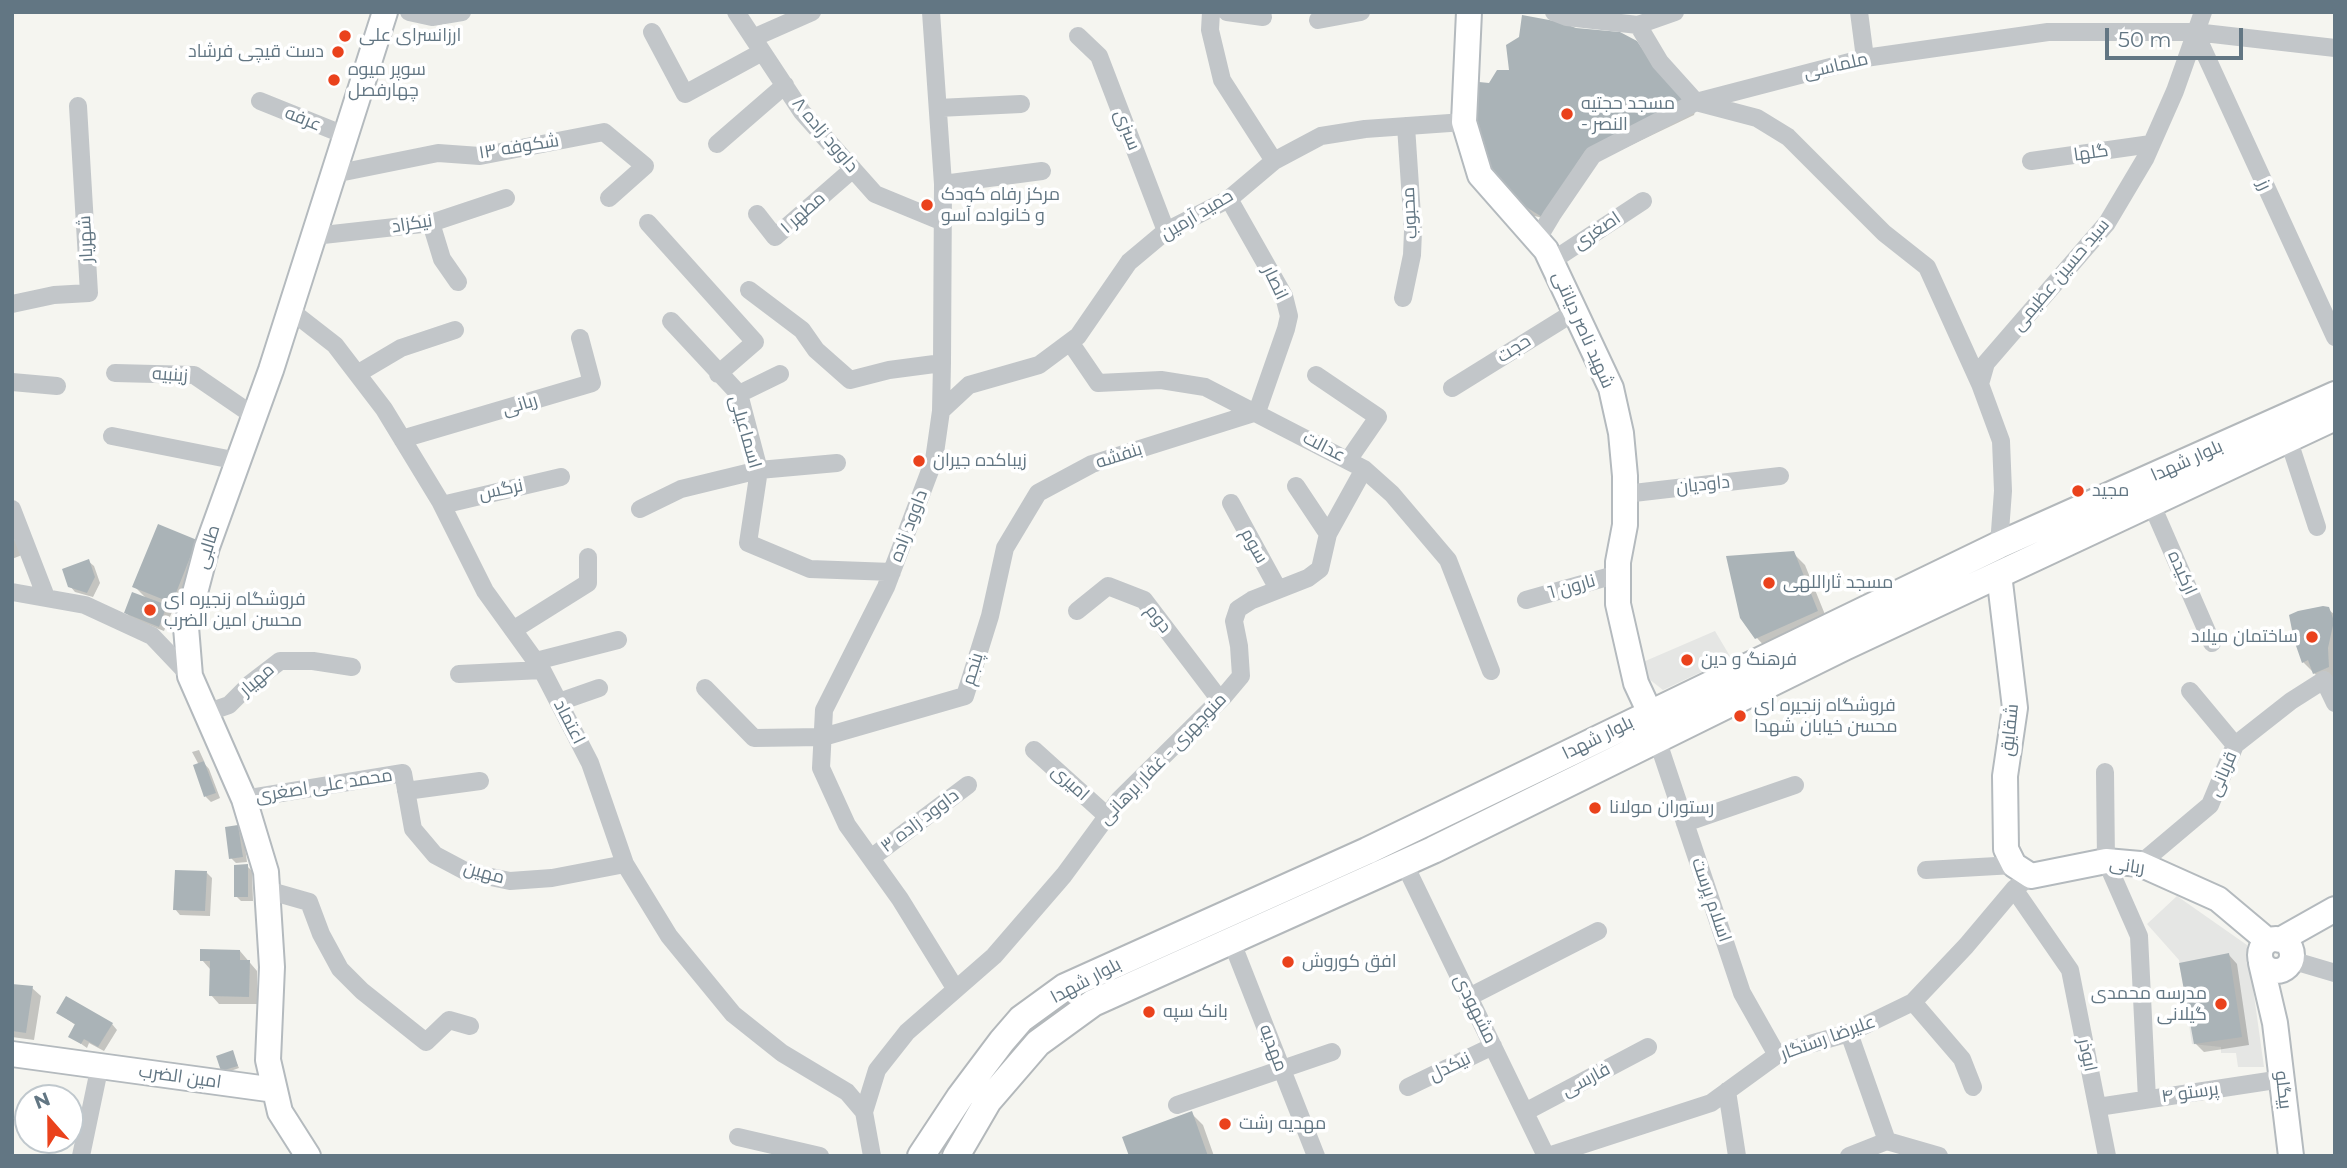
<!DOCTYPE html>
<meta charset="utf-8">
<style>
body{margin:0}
#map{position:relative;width:2347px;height:1168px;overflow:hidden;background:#f5f5f0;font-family:Montserrat,sans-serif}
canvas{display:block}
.frame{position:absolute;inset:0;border:14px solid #627683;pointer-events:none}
.north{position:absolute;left:14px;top:1084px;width:70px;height:70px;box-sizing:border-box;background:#fff;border:2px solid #c0c8cd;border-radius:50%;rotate:339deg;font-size:19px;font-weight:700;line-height:28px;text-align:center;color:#627683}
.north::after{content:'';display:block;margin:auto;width:24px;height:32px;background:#ea421c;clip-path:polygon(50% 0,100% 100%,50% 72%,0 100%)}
.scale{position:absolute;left:2105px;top:28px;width:138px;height:32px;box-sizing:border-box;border:4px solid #627683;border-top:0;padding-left:9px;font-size:21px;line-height:24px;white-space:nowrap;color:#627683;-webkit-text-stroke:5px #fff;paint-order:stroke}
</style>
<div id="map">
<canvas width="2347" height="1168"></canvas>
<div class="frame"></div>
<div class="north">N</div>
<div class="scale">50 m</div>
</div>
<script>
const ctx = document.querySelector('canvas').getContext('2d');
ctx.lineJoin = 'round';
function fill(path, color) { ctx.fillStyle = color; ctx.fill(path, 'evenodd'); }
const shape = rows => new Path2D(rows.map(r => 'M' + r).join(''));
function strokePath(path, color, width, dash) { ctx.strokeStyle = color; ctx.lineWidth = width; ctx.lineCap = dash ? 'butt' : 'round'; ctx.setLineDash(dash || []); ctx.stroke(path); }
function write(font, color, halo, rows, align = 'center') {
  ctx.font = font + ' Montserrat,Cairo,sans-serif'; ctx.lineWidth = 7; ctx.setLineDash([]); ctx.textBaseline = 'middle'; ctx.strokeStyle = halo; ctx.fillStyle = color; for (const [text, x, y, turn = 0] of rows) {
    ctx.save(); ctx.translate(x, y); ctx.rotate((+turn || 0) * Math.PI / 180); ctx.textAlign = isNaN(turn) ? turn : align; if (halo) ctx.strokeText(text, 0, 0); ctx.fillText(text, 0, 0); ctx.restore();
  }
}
const built = shape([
 [1715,631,1731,658,1663,690,1649,679,1643,662],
 [2177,896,2247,945,2264,1067,2238,1067,2236,1053,2221,1053,2221,1047,2192,1044,2179,960,2147,924]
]);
const shadow = shape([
 [1490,85,1696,109,1694,115,1596,162,1554,227,1539,217,1524,214],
 [12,534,22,555,12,559],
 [196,542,180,610,163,603,172,612,164,631,131,618,126,613,147,599,134,586],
 [1793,553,1805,565,1828,622,1768,650,1757,638],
 [88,561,94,566,100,583,93,597,75,592,70,586],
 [2328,609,2335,615,2335,677,2323,682,2303,662],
 [199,750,204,761,203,762,209,769,220,798,211,802,206,797,195,767,199,765,192,752],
 [238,827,243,832,247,862,236,863,231,858],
 [247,866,252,871,253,901,241,901,236,896],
 [207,873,212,878,210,916,180,915,175,909],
 [240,951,257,971,257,1004,219,1004,211,995,210,969,202,960],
 [2229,955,2237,964,2249,1045,2204,1052,2195,1043],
 [12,985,32,988,41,996,34,1040,12,1037],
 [58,1013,112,1024,117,1030,104,1051,89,1043,87,1048,70,1036,77,1026],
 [232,1053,239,1068,225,1073,218,1057],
 [1191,1113,1203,1125,1214,1156,1131,1156]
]);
const building = shape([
 [1522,15,1560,22,1576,28,1620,32,1637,41,1646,54,1686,96,1683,104,1585,151,1542,217,1526,207,1511,203,1484,173,1470,121,1479,82,1489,83,1497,70,1509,70,1506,45,1519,37],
 [158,524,197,540,172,603,132,587],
 [1794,551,1818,611,1755,639,1740,618,1726,556],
 [89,559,95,577,87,593,68,587,62,569],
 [132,592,167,605,159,627,124,613],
 [2323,606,2329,607,2334,621,2328,648,2329,667,2313,674,2308,660,2302,663,2294,640,2289,615,2298,611],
 [204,761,216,793,204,797,193,765],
 [238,825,243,857,229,859,225,827],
 [248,864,248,897,234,897,234,865],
 [175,870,207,871,205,911,173,910],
 [200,949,240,950,240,960,250,960,249,997,209,996,210,961,200,961],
 [2229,953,2242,1037,2194,1044,2179,963],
 [12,984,33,986,26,1033,12,1031],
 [66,996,113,1023,98,1047,84,1039,81,1044,68,1037,75,1024,56,1013],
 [233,1050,238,1066,221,1071,216,1056],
 [1192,1111,1208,1156,1129,1156,1122,1137]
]);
const minor = shape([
 [409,12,432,17,462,12],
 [736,12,802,112,875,194,943,222],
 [931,12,943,184,942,363,941,411,934,460,886,587,824,710,821,768,847,825,900,899,955,988],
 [1211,12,1210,30,1222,80,1274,161],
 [1227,12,1263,17],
 [1554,12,1567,17,1638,25,1675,12],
 [1859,12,1865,58],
 [1318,20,1361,12],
 [1638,25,1660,62,1696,102,1757,118,1788,137,1884,233,1927,267,1980,384,2001,441,2003,491,1999,545],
 [652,32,685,94,762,52],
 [2195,32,2335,337],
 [1078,36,1099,56,1166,231],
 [753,38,812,12],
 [260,101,347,136],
 [938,108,1021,104],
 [717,144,785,85],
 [2031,161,2151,144],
 [334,174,438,153,480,156,604,132,645,166,609,198],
 [943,184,1042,171],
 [757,214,775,237,853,169],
 [431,223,442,259,458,282],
 [648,223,755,342,718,374],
 [314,236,431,223,506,198],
 [1537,240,1552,215,1593,155,1696,102,1865,58,2048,32,2195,32,2335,48],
 [1552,261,1643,201],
 [749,290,802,330,816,350,850,380,889,370,942,363],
 [1403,298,1412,255,1413,231,1406,126],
 [12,304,54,295,89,293,78,106],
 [290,310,335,345,384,409,440,501,485,591,542,670,590,763,625,864,669,936,733,1014,782,1053,847,1092,864,1112],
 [671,321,739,394,759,470,748,543,810,569,892,572],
 [1070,342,1098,383,1161,380,1205,387,1364,469,1392,494,1448,560,1491,671],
 [115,373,194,375,254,416],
 [357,374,401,348,455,330],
 [1316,375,1378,417,1349,459],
 [12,382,57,386],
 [1980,384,1986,363,2107,223,2145,159,2175,91,2203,12],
 [1452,388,1576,311],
 [739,394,780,374],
 [941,411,969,385,1039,365,1078,336,1129,262,1166,231,1229,199,1274,161,1321,136,1365,129,1464,122],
 [112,436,238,461],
 [2288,438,2317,527],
 [402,439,592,383,580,338],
 [1296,486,1328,534],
 [1625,494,1780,476],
 [1231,503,1278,589],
 [2151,503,2212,643],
 [442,505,561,477],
 [12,509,46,597],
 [640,509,681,489,759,470,837,463],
 [12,592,85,605,152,636,190,676],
 [1526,600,1618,574],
 [1077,611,1108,586,1144,600,1220,700],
 [513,630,588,583,588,557],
 [536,661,618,640],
 [459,674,542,670],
 [705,688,754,738,823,737,965,696,990,616,1005,548,1038,493,1092,464,1257,412,1286,329,1289,316,1284,296,1229,199],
 [2190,691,2235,745],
 [559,702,599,688],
 [206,713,229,705,250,684,280,661,313,661,352,667],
 [1657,739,1742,993,1777,1055],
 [1034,750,1106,815],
 [2105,772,2106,861,2139,936,2147,1099],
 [406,791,480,781],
 [244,799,403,773,413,829,435,855,467,872,510,881,552,878,625,864],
 [1685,823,1795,785],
 [871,858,968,785],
 [1404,863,1546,1156],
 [2140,864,2210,805,2235,745,2291,701,2324,680,2335,703],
 [1926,870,2014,865],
 [2014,889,2070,970,2107,1156],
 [267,890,309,902,321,934,340,969,362,991,426,1042,449,1020,470,1026],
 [1231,940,1316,1156],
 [2291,960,2335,973],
 [1469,997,1598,931],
 [1913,1002,1962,1059,1973,1087],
 [1849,1033,1887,1141,1939,1156],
 [1408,1087,1493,1046],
 [1727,1091,1737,1156],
 [1177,1105,1332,1052],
 [2098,1107,2282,1079],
 [1525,1112,1648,1047],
 [738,1137,820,1156],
 [81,1156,100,1065],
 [872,1156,864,1112,877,1070,907,1032,994,956,1064,875,1119,800,1225,695,1241,676,1239,646,1234,621,1238,609,1252,600,1308,578,1320,569,1328,534,1364,469],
 [1548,1156,1711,1103,1777,1055,1803,1046,1849,1033,1913,1002,1966,946,2014,889,2031,876],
 [1849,1156,1887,1141]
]);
const secondary = shape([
 [1469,12,1464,122,1480,175,1546,250,1611,388,1621,433,1625,476,1625,525,1618,562,1618,604,1636,683,1650,713],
 [1999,574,2015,708,2005,776,2006,849,2014,865,2031,876,2106,861,2140,864,2218,899,2268,941],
 '2260 955a16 16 0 1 1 32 0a16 16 0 1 1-32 0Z',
 [2280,940,2335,909],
 [2261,963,2275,1023,2291,1156],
 [12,1054,275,1090],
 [308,1156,280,1112,268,1060,272,967,266,872,244,799,190,676,186,627,207,547,271,370,385,12]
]);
const primary = shape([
 [921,1156,960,1097,1002,1041,1021,1019,1065,987,1367,851,1999,545,2335,395],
 [956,1156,988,1101,1038,1043,1093,1003,1433,850,1844,647,2335,417]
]);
const markers = [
 [345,36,7,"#ea421c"],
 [338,52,7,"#ea421c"],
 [334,80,7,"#ea421c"],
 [1567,114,7,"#ea421c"],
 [927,205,7,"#ea421c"],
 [919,461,7,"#ea421c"],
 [2078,491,7,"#ea421c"],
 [1769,583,7,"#ea421c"],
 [150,610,7,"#ea421c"],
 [2312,637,7,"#ea421c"],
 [1687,660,7,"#ea421c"],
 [1740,716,7,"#ea421c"],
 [1595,808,7,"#ea421c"],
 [1288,962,7,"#ea421c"],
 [2221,1004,7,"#ea421c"],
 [1149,1012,7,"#ea421c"],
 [1225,1124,7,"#ea421c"]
];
const poiNames = [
 ["ارزانسرای علی",359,36],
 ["دست قیچی فرشاد",324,52,"right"],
 ["سوپر میوه",348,70],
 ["چهارفصل",348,91],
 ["مسجد حجتیه",1581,104],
 ["- النصر",1581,125],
 ["مرکز رفاه کودک",941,195],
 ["و خانواده آسو",941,216],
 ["زیباکده جیران",933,461],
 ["مجید",2092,491],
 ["مسجد ثاراللهی",1783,583],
 ["فروشگاه زنجیره ای",164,600],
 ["محسن امین الضرب",164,621],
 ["ساختمان میلاد",2298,637,"right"],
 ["فرهنگ و دین",1701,660],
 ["فروشگاه زنجیره ای",1754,706],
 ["محسن خیابان شهدا",1754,727],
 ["رستوران مولانا",1609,808],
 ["افق کوروش",1302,962],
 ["مدرسه محمدی",2207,994,"right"],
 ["گیلانی",2207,1015,"right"],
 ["بانک سپه",1163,1012],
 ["مهدیه رشت",1239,1124]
];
const streetNames = [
 ["ملماسی",1836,66,-13],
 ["عرفه",303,119,22],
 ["سبزی",1127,130,69],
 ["داوود زاده ۸",825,135,50],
 ["شکوفه ۱۳",519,147,-9],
 ["گلها",2091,153,-8],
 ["رز",2264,185,65],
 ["مطهر ۱",803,213,-41],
 ["محبوب",1410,213,-93],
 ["حمید آرمین",1197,215,-31],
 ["نیکزاد",412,224,-9],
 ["اصغری",1597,231,-34],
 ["شهریار",86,239,-93],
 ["سید حسین عظیمی",2061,275,-50],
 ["انصار",1275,283,64],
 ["شهید ناصر دیانتی",1583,330,66],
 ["حجت",1514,349,-32],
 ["زینبیه",170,375,4],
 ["ربانی",520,405,-17],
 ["اسماعیلی",745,432,74],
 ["عدالت",1324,447,27],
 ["بنفشه",1119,456,-18],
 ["بلوار شهدا",2187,461,-24],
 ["داودیان",1703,485,-6],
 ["نرگس",501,490,-12],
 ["داوود زاده",909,526,-69],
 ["سوم",1254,546,61],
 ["طالبی",208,547,-73],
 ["ارکیده",2182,573,66],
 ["نارون 1",1572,587,-16],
 ["دوم",1158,619,52],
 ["پنجم",973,669,-73],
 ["مهیار",257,680,-41],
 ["اعتماد",569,722,63],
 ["شقایق",2010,730,-84],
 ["بلوار شهدا",1598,738,-26],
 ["منوچهری - غفار برهانی",1163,759,-46],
 ["قربانی",2223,774,-67],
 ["امیری",1070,783,42],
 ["محمد علی اصغری",324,786,-9],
 ["داوود زاده ۳",920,821,-37],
 ["ربانی",2127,866,8],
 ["مهین",484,873,15],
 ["اسلام پرست",1711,900,71],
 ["بلوار شهدا",1086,981,-28],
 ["مشهودی",1475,1009,64],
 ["علیرضا رستگار",1828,1038,-20],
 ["مهدیه",1273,1048,69],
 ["ابوذر",2087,1055,78],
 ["نیکدل",1450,1067,-26],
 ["امین الضرب",180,1077,8],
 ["فارسی",1586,1080,-28],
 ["بیگلو",2283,1090,83],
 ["پرستو ۴",2190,1093,-8]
];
fill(built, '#e5e6e4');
fill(shadow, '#0003');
fill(building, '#aab3b7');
strokePath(secondary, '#b4babe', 28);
strokePath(primary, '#b3b8bb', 30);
strokePath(minor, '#c2c6c9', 18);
strokePath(secondary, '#fff', 24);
strokePath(primary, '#fff', 26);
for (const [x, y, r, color] of markers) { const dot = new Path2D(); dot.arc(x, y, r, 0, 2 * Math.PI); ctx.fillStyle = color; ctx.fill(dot); strokePath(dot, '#fff', 2.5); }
write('18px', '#627683', '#fff', poiNames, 'left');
write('18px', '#627683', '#fff', streetNames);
</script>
